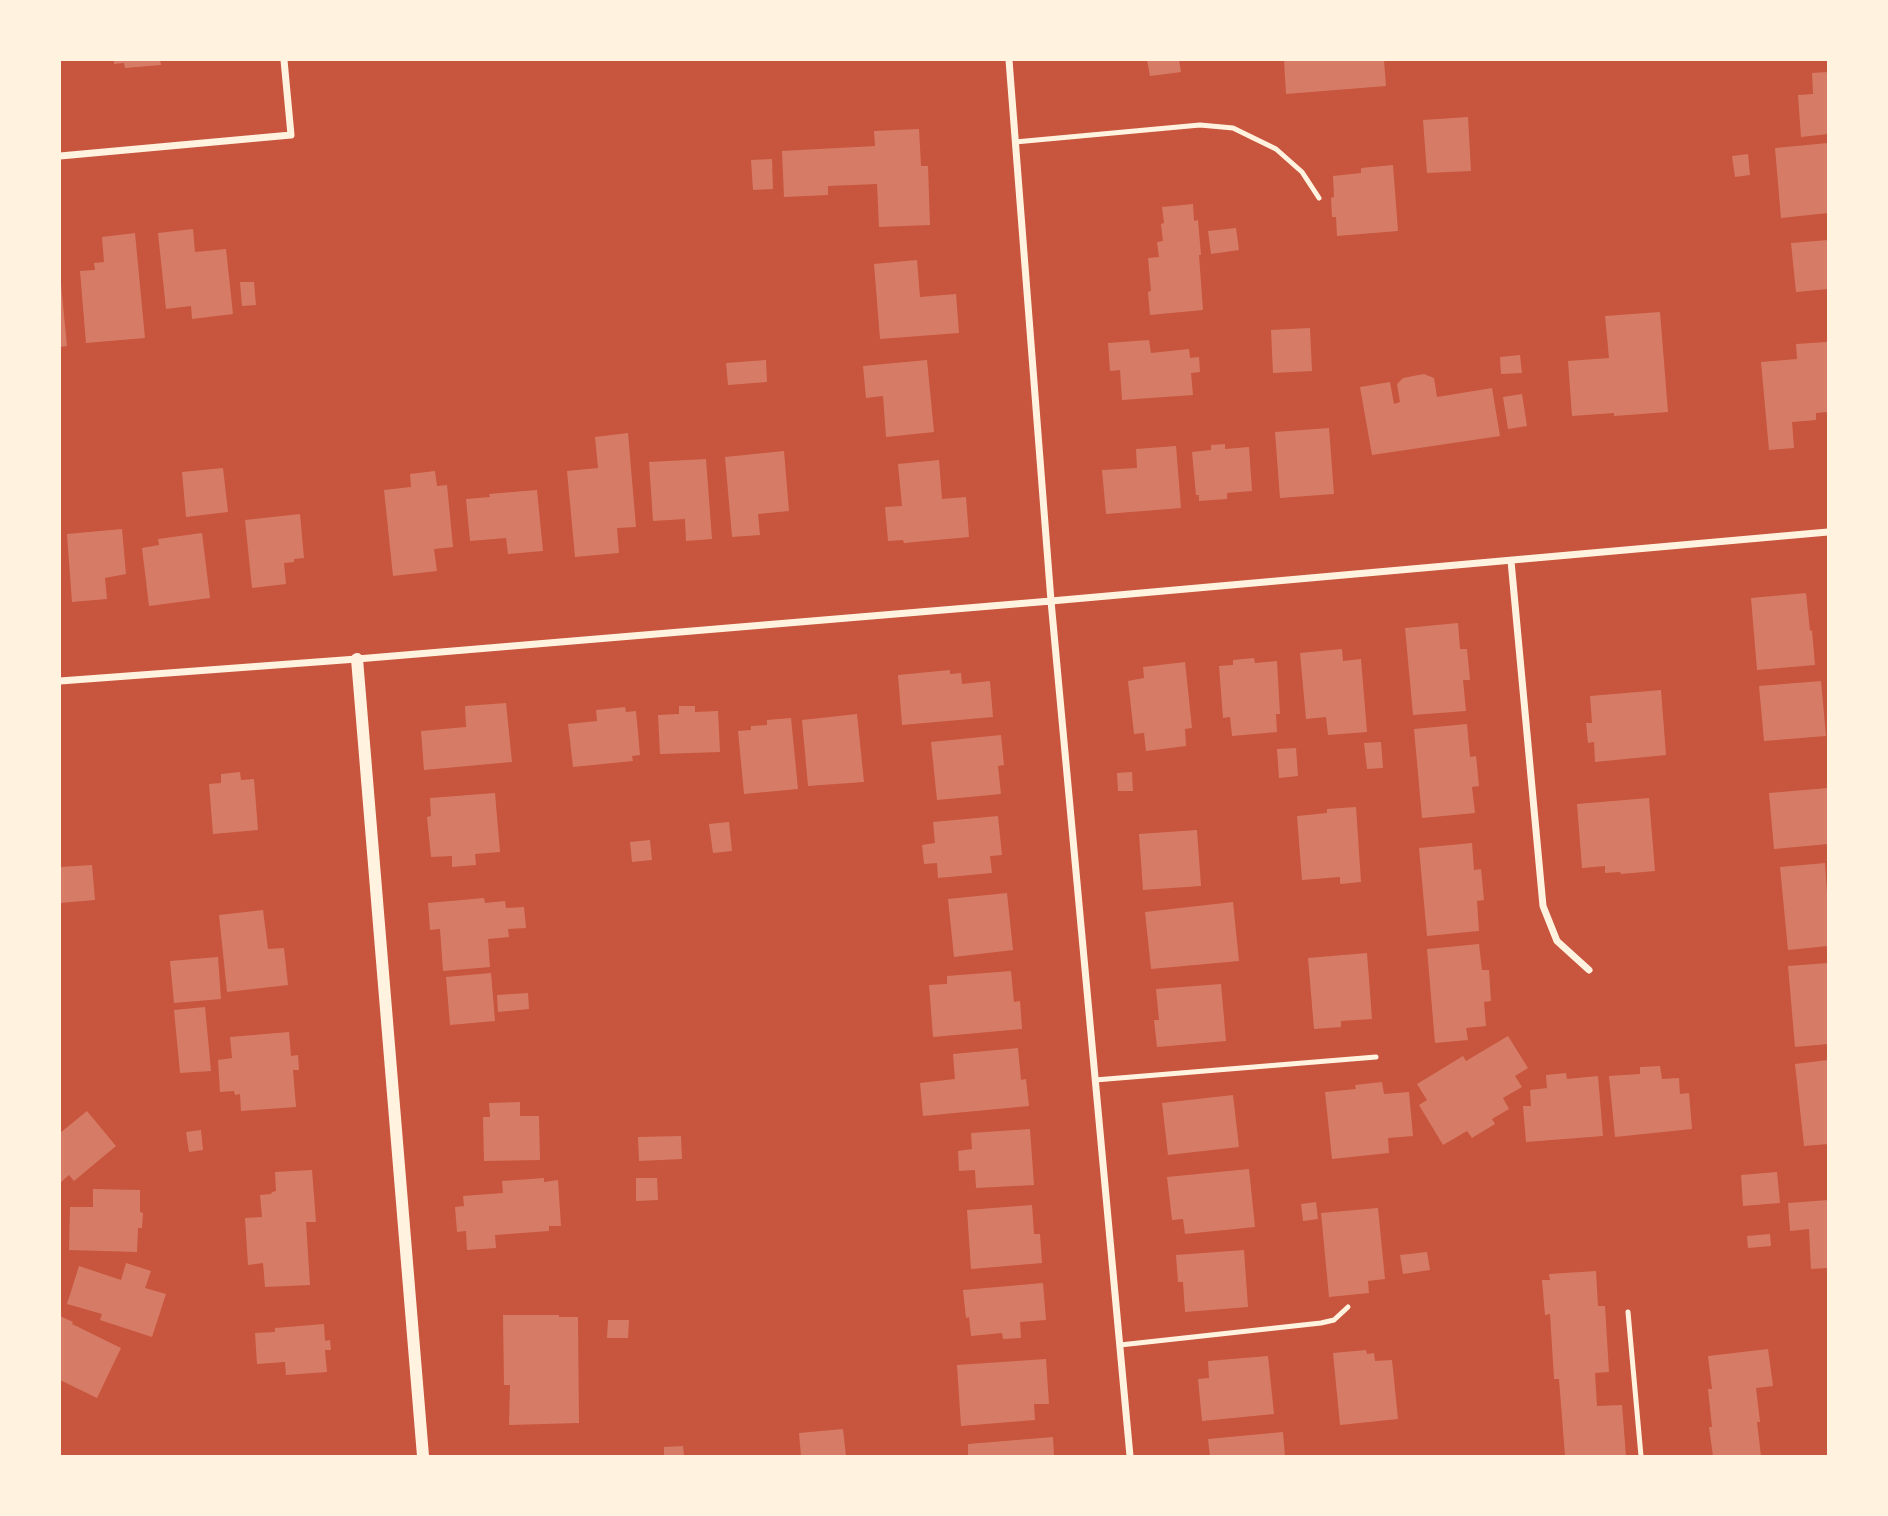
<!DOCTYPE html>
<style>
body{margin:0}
#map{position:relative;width:1888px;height:1516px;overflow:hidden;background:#c8553d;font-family:"Asap Condensed",sans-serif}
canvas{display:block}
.frame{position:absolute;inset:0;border:61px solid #fff3e0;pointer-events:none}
</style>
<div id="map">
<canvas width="1888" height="1516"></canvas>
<div class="frame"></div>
</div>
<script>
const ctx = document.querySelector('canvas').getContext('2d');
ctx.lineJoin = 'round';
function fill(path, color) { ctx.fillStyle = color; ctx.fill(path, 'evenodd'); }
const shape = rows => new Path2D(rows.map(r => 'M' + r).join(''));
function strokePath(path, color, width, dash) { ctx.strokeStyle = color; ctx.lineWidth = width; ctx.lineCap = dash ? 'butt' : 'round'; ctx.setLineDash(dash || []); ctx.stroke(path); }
const building = shape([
 [114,60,160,60,161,65,125,68,124,63,114,64],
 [1147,60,1179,60,1181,72,1150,76],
 [1284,60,1384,60,1386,86,1286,94],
 [1828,72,1828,134,1801,137,1798,95,1813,94,1812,73],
 [1468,117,1471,171,1427,173,1423,120],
 [919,129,921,166,928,166,930,225,879,227,877,184,828,186,828,195,784,197,782,151,875,146,874,131],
 [1828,143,1828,213,1781,218,1775,148],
 [1748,154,1750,175,1735,177,1732,156],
 [772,159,773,189,753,190,751,160],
 [1393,165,1398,231,1337,236,1336,217,1332,217,1331,198,1334,197,1333,176,1361,173,1361,168],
 [1193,204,1194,221,1198,220,1201,255,1199,255,1203,310,1150,315,1148,292,1151,291,1148,258,1159,257,1157,242,1163,241,1161,224,1164,223,1162,207],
 [1236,228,1239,250,1211,254,1208,231],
 [193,229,195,252,226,249,233,314,192,319,191,306,166,309,158,233],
 [135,233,145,338,86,343,80,271,95,270,94,263,104,262,102,237],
 [1828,240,1828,289,1796,292,1791,243],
 [917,260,920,297,956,294,959,333,880,339,874,264],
 [240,282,254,282,256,305,242,306],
 [60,284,61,284,67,346,60,347],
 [1660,312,1668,412,1614,416,1614,413,1572,416,1568,361,1609,358,1605,316],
 [1310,328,1312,371,1273,373,1271,330],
 [1149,340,1151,353,1189,349,1190,358,1199,357,1200,372,1191,373,1193,395,1122,400,1120,370,1110,371,1108,343],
 [1827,342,1828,412,1816,413,1816,420,1792,422,1794,448,1769,450,1761,362,1797,359,1796,344],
 [1520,355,1522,373,1501,374,1500,357],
 [766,360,767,382,728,385,726,363],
 [927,360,934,432,886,437,883,396,866,398,863,366],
 [1424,374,1434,378,1437,397,1492,388,1500,436,1372,455,1360,387,1390,382,1394,404,1400,402,1397,384,1403,378],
 [1522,394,1527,426,1508,429,1503,397],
 [1329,428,1334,494,1280,498,1275,432],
 [628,433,636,527,617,528,619,553,575,557,567,471,598,468,595,437],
 [1225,444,1225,449,1249,447,1252,491,1227,493,1227,499,1199,501,1199,495,1196,495,1192,452,1211,450,1211,445],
 [1176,446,1181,508,1106,514,1102,470,1137,468,1136,449],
 [784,451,789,511,758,514,760,535,732,537,725,457],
 [706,459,712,539,686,541,685,519,653,521,649,462],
 [939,460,942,499,966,497,969,537,904,543,903,540,888,541,885,507,902,506,898,464],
 [223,468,228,512,186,517,182,472],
 [435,471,437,486,447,485,453,547,434,549,437,571,393,576,384,490,411,487,410,474],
 [537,490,543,551,508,554,506,538,470,541,466,499,490,497,489,494],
 [300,514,304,558,294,559,294,562,284,563,286,584,252,588,245,520],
 [122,529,126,574,105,578,107,599,72,602,67,534],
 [202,533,210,598,149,606,142,548,159,545,158,539],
 [1806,593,1810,631,1812,630,1815,665,1757,670,1751,598],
 [1458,623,1460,649,1467,649,1470,680,1463,680,1466,711,1413,715,1405,628],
 [1342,649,1343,661,1361,659,1367,732,1328,735,1326,717,1306,719,1300,653],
 [1254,658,1255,663,1277,661,1280,714,1276,714,1277,732,1232,736,1230,717,1223,718,1219,666,1233,665,1233,660],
 [1185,662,1192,728,1185,729,1186,746,1146,751,1144,733,1134,734,1128,681,1144,678,1143,667],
 [950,670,950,674,961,673,962,684,990,681,993,717,902,725,898,675],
 [1821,681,1826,736,1764,741,1759,686],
 [1661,690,1666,755,1595,762,1594,742,1588,743,1586,723,1592,723,1590,696],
 [506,703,512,762,424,770,421,731,466,727,465,706],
 [679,706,695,706,695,712,718,711,720,752,660,754,658,715,679,714],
 [625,707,626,712,636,711,640,755,632,756,633,761,573,767,568,724,597,721,596,710],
 [857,714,864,782,808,786,802,720],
 [791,718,798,789,744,794,738,731,751,730,751,726,767,725,767,720],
 [1467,724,1470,757,1476,756,1479,786,1472,787,1475,813,1422,818,1414,729],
 [1001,735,1004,765,998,766,1001,794,937,800,931,742],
 [1381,742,1383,768,1367,769,1364,743],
 [1296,748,1298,776,1279,778,1277,749],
 [240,772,241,780,254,779,258,830,213,834,209,784,221,783,221,774],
 [1132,772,1133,791,1118,791,1117,773],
 [1828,788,1828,844,1774,849,1769,793],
 [495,793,500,852,475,854,476,865,452,867,452,856,431,857,427,817,431,816,430,798],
 [1649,798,1655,871,1621,874,1620,872,1605,873,1605,866,1582,868,1577,804],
 [1356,807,1361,882,1340,884,1340,877,1302,880,1297,816,1327,813,1327,809],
 [998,816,1002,855,990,856,992,873,938,878,937,863,924,864,922,845,935,843,933,822],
 [729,822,732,851,713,853,709,824],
 [1197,830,1201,886,1143,890,1139,834],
 [650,840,652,860,632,862,630,842],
 [1472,843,1474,870,1481,869,1484,900,1477,901,1479,931,1427,936,1419,848],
 [1825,863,1827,892,1828,892,1828,946,1788,950,1780,867],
 [92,865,95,900,60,903,60,867],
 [1007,893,1013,950,954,957,948,899],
 [484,898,485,903,505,901,506,908,524,907,526,928,508,929,509,937,488,939,490,967,443,971,440,929,430,930,428,903],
 [1233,902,1239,961,1151,969,1145,912],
 [263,910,268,949,284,948,288,985,227,992,219,915],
 [1479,944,1482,970,1489,970,1491,1001,1484,1002,1486,1026,1466,1028,1468,1040,1435,1043,1427,949],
 [1367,953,1372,1019,1341,1021,1341,1027,1314,1029,1308,958],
 [218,957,221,999,174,1003,170,961],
 [1828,963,1828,1044,1795,1047,1788,966],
 [1011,971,1014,1002,1020,1001,1022,1029,933,1037,929,985,947,984,947,976],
 [491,973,495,1021,450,1025,446,977],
 [1221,984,1226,1041,1157,1047,1154,1020,1159,1020,1156,989],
 [528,993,529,1009,498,1012,497,995],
 [205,1007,211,1071,180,1073,174,1010],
 [289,1032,291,1056,298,1055,299,1070,293,1070,296,1107,241,1111,240,1094,235,1095,234,1091,220,1092,218,1060,232,1058,230,1037],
 [1508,1036,1528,1068,1515,1076,1522,1087,1503,1098,1509,1109,1492,1119,1495,1124,1472,1138,1467,1131,1443,1145,1419,1105,1427,1100,1417,1084,1463,1056,1466,1061],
 [1018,1048,1021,1080,1026,1079,1029,1106,923,1116,920,1083,955,1079,953,1054],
 [1828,1060,1828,1144,1804,1146,1795,1064],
 [1660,1066,1662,1079,1679,1078,1680,1094,1689,1093,1692,1129,1615,1137,1609,1076,1640,1074,1640,1067],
 [1566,1073,1567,1079,1598,1076,1603,1136,1526,1142,1523,1106,1531,1106,1530,1090,1547,1088,1546,1075],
 [1382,1082,1384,1094,1409,1092,1413,1136,1388,1138,1389,1153,1332,1159,1325,1092,1356,1089,1355,1085],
 [1233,1095,1239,1147,1168,1155,1162,1103],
 [520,1102,520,1116,539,1116,540,1160,484,1161,483,1117,490,1117,489,1103],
 [87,1111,116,1146,74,1181,69,1175,60,1183,60,1133],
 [1030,1129,1034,1185,976,1188,975,1170,959,1171,958,1151,972,1149,971,1133],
 [201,1130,203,1150,189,1152,186,1132],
 [681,1136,682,1159,639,1161,638,1137],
 [1249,1169,1255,1227,1185,1234,1183,1219,1172,1220,1167,1177],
 [312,1170,316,1222,306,1222,310,1285,265,1287,263,1263,248,1265,245,1218,262,1217,260,1195,271,1194,272,1192,276,1191,275,1172],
 [1777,1172,1780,1203,1743,1206,1741,1175],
 [544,1178,544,1182,558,1180,561,1226,549,1226,549,1231,495,1235,496,1248,467,1250,466,1231,457,1232,455,1207,464,1206,463,1196,503,1193,502,1181],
 [636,1178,657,1178,658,1200,636,1201],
 [93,1189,140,1190,140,1212,143,1213,142,1228,138,1228,137,1252,69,1250,70,1207,93,1207],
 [1828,1200,1828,1268,1811,1269,1809,1229,1790,1231,1788,1203],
 [1316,1202,1318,1219,1303,1221,1301,1204],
 [1032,1205,1034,1234,1040,1234,1042,1263,971,1269,967,1210],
 [1378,1208,1385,1279,1368,1281,1369,1293,1329,1297,1321,1213],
 [1770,1234,1771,1246,1748,1248,1747,1236],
 [1244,1250,1248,1307,1185,1312,1183,1282,1178,1282,1176,1255],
 [1427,1252,1430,1270,1403,1274,1400,1255],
 [126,1263,151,1271,145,1288,166,1294,152,1337,100,1320,102,1314,67,1304,79,1266,121,1280],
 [1596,1271,1598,1306,1605,1306,1609,1372,1595,1373,1597,1406,1622,1405,1626,1456,1565,1456,1559,1379,1554,1379,1550,1314,1545,1315,1542,1280,1550,1280,1549,1274],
 [1043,1283,1046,1320,1020,1322,1021,1338,1003,1339,1002,1333,971,1336,969,1317,966,1318,963,1290],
 [503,1315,559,1315,559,1317,578,1317,579,1423,509,1425,510,1385,504,1385],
 [60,1316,73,1322,72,1324,121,1348,97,1398,60,1380],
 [608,1320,629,1320,628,1338,607,1338],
 [324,1324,325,1341,330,1340,331,1350,325,1350,327,1372,286,1375,285,1362,257,1364,255,1333,275,1332,275,1328],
 [1768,1349,1773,1386,1756,1388,1760,1422,1757,1422,1761,1456,1713,1456,1709,1427,1712,1427,1708,1389,1712,1389,1708,1356],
 [1366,1350,1367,1354,1374,1353,1375,1361,1392,1360,1398,1419,1340,1425,1333,1353],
 [1268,1356,1274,1414,1202,1421,1198,1379,1209,1378,1208,1361],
 [1046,1359,1049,1404,1034,1404,1035,1420,961,1426,957,1365],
 [843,1429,846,1456,801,1456,799,1433],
 [1283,1432,1285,1456,1210,1456,1208,1439],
 [1053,1437,1054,1456,968,1456,968,1444],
 [683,1446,684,1456,664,1456,664,1447]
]);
const service = shape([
 [1015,142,1200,125,1233,128,1276,149,1302,172,1319,198],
 [1095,1080,1376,1057],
 [1628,1312,1641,1456],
 [1120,1345,1321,1323,1334,1320,1348,1307]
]);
const minor = shape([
 [1009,60,1051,601,1130,1456],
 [60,156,291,135,284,60],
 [1511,561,1543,906,1557,941,1589,970],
 [60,681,357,659,1051,601,1828,532]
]);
const tertiary = shape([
 [357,659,423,1456]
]);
fill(building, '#d67c66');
strokePath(service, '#fff3e0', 5);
strokePath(minor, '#fff3e0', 7);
strokePath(tertiary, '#fff3e0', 12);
</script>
